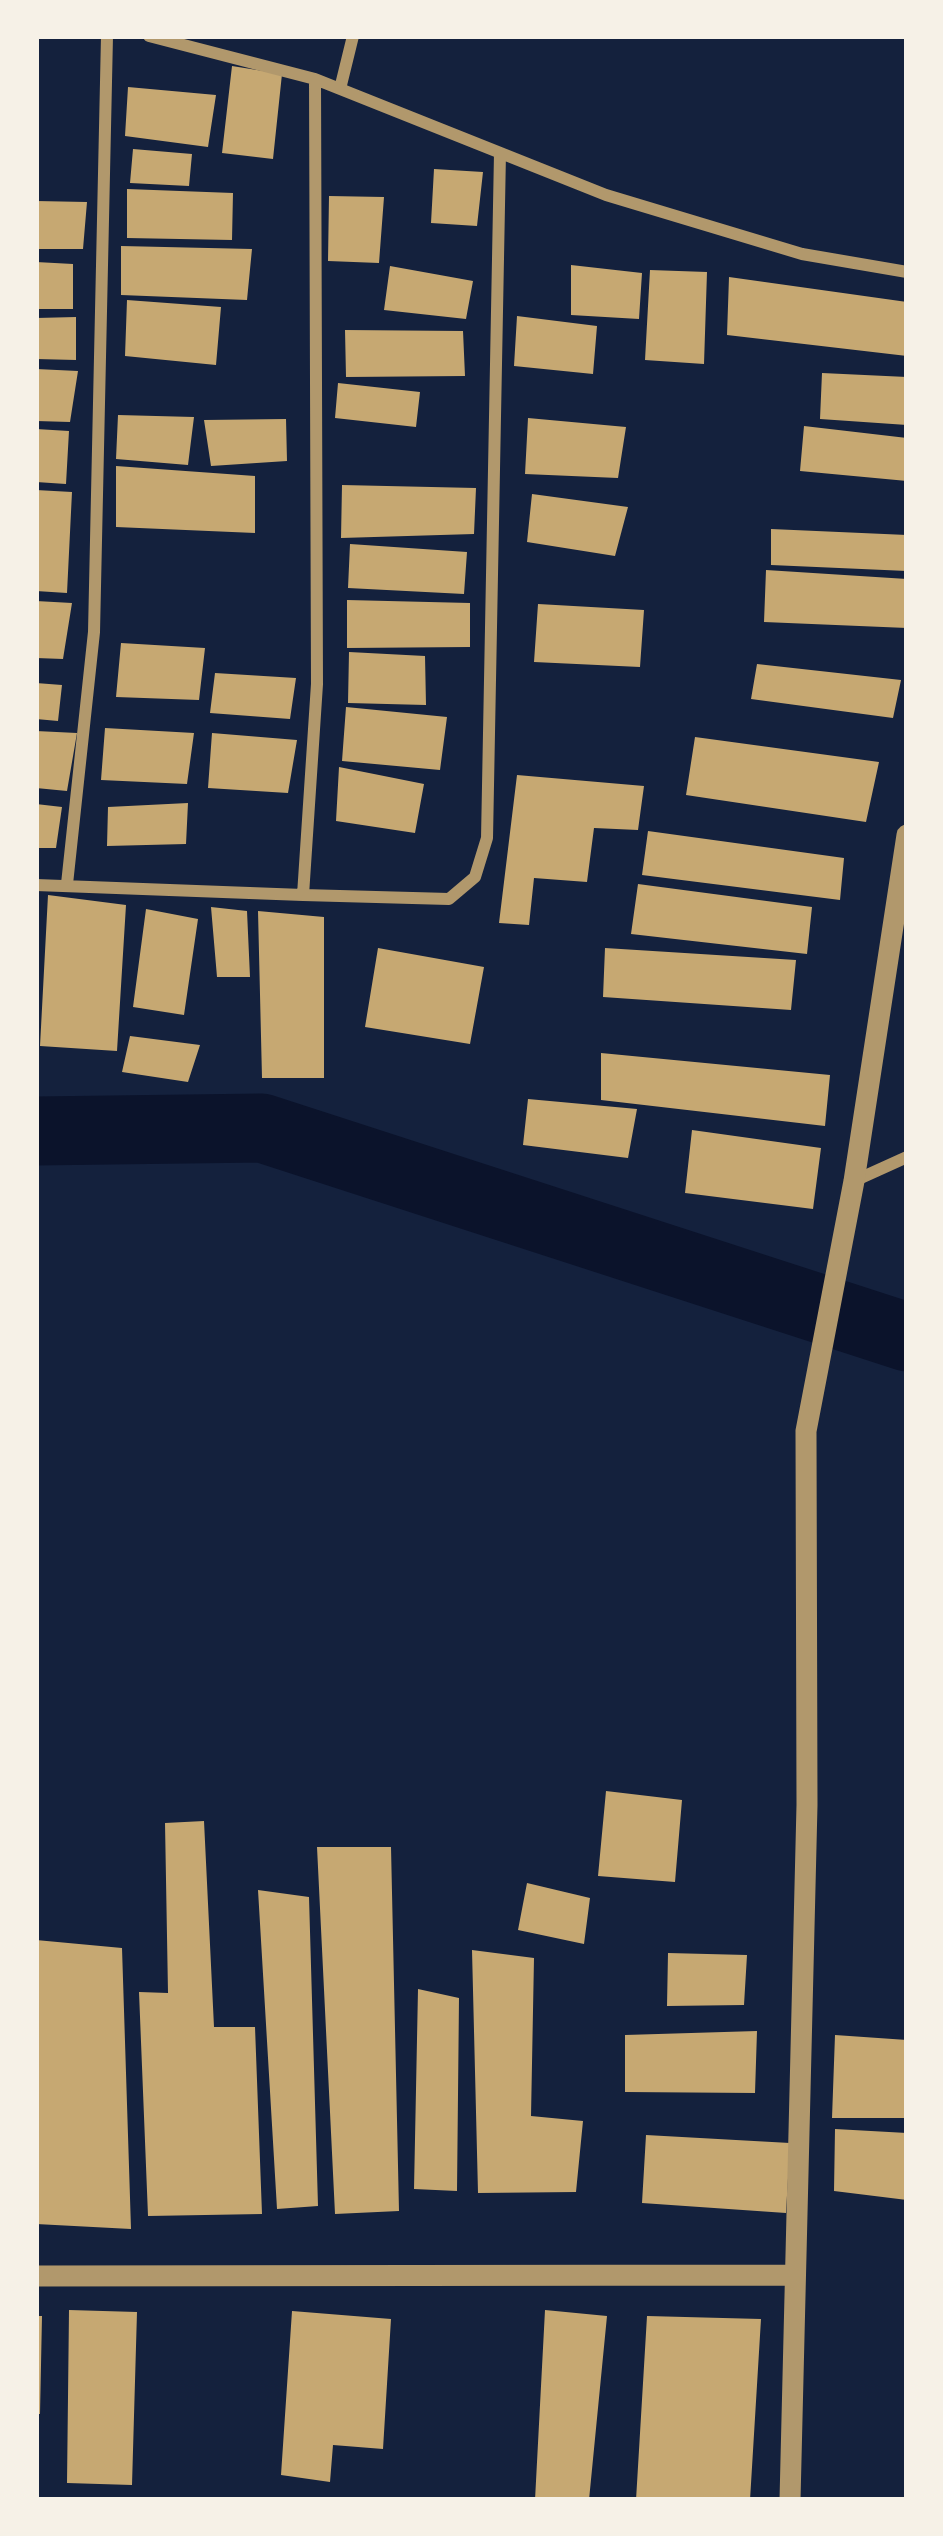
<!DOCTYPE html>
<style>
body{margin:0}
#map{position:relative;width:943px;height:2536px;overflow:hidden;background:#14213d;font-family:"Fira Sans Condensed",sans-serif}
canvas{display:block}
.frame{position:absolute;inset:0;border:39px solid #f6f1e7;pointer-events:none}
</style>
<div id="map">
<canvas width="943" height="2536"></canvas>
<div class="frame"></div>
</div>
<script>
const ctx = document.querySelector('canvas').getContext('2d');
ctx.lineJoin = 'round';
const shape = rows => new Path2D(rows.map(r => 'M' + r).join(''));
function strokePath(path, color, width, dash) { ctx.strokeStyle = color; ctx.lineWidth = width; ctx.lineCap = dash ? 'butt' : 'round'; ctx.setLineDash(dash || []); ctx.stroke(path); }
function fill(path, color) { ctx.fillStyle = color; ctx.fill(path, 'evenodd'); }
const canal = shape([
 [36,1131,262,1128,907,1337]
]);
const building = shape([
 [232,66,282,74,273,159,222,153],
 [128,87,216,95,208,147,125,136],
 [133,149,192,154,189,186,130,183],
 [434,169,483,172,477,226,431,223],
 [127,189,233,193,232,240,127,238],
 [329,196,384,197,379,263,328,261],
 [36,201,87,202,83,249,36,249],
 [121,246,252,249,247,300,121,295],
 [36,262,73,264,73,309,36,309],
 [571,265,642,273,639,319,571,315],
 [390,266,473,281,466,319,384,310],
 [650,270,707,272,704,364,645,360],
 [729,277,907,302,907,356,727,335],
 [127,300,221,307,216,365,125,356],
 [517,316,597,326,593,374,514,366],
 [76,317,76,360,36,359,36,318],
 [345,330,463,331,465,376,346,377],
 [36,369,78,371,70,422,36,421],
 [822,373,907,377,907,425,820,419],
 [338,383,420,392,416,427,335,418],
 [118,415,194,417,188,465,116,459],
 [528,418,626,427,618,478,525,474],
 [286,419,287,461,211,466,204,420],
 [804,426,907,438,907,481,800,471],
 [36,429,69,431,66,484,36,482],
 [116,466,255,476,255,533,116,527],
 [342,485,476,488,474,534,341,538],
 [36,490,72,492,67,593,36,591],
 [532,494,628,507,615,556,527,542],
 [771,529,907,535,907,571,771,565],
 [350,544,467,552,464,594,348,588],
 [766,570,907,579,907,628,764,622],
 [347,600,470,603,470,647,347,648],
 [36,601,72,603,63,659,36,658],
 [538,604,644,610,640,667,534,662],
 [121,643,205,648,199,700,116,697],
 [349,652,425,656,426,705,348,703],
 [757,664,901,680,893,718,751,699],
 [215,673,296,678,290,719,210,713],
 [36,683,62,685,58,721,36,719],
 [346,707,447,717,440,770,342,761],
 [105,728,194,733,187,784,101,780],
 [36,731,77,733,67,791,36,788],
 [212,733,297,740,288,793,208,788],
 [695,737,879,762,866,822,686,795],
 [339,767,424,784,415,833,336,821],
 [517,775,644,786,638,830,594,828,587,882,534,878,529,925,499,923],
 [188,803,186,844,107,846,108,807],
 [36,804,62,807,56,848,36,848],
 [648,831,844,858,840,900,642,875],
 [638,884,812,907,807,954,631,934],
 [48,895,126,905,117,1051,40,1046],
 [211,907,247,911,250,977,217,977],
 [146,909,198,919,184,1015,133,1007],
 [258,911,324,917,324,1078,262,1078],
 [378,948,484,967,470,1044,365,1027],
 [605,948,796,960,791,1010,603,997],
 [130,1036,200,1045,188,1082,122,1072],
 [601,1053,830,1075,825,1126,601,1100],
 [528,1099,637,1109,628,1158,523,1145],
 [692,1130,821,1148,813,1209,685,1193],
 [606,1791,682,1800,675,1882,598,1876],
 [204,1821,214,2027,255,2027,262,2214,148,2216,139,1992,168,1993,165,1823],
 [317,1847,391,1847,399,2211,335,2214],
 [527,1883,590,1898,584,1944,518,1930],
 [258,1890,309,1897,318,2206,277,2209],
 [36,1940,122,1948,131,2229,36,2224],
 [472,1950,534,1958,531,2116,583,2121,576,2192,478,2193],
 [668,1953,747,1955,744,2005,667,2006],
 [418,1989,459,1998,457,2191,414,2189],
 [757,2031,755,2093,625,2092,625,2035],
 [835,2035,907,2040,907,2118,832,2118],
 [835,2129,907,2133,907,2200,834,2191],
 [646,2135,790,2143,786,2213,642,2203],
 [69,2310,137,2312,132,2485,67,2483],
 [545,2310,607,2316,589,2500,535,2500],
 [292,2311,391,2319,383,2449,333,2445,330,2482,281,2475],
 [36,2316,42,2316,40,2414,36,2414],
 [647,2316,761,2319,750,2500,636,2500]
]);
const minor = shape([
 [149,36,315,79,606,195,802,254,907,272],
 [340,89,353,36],
 [67,884,94,632,107,36],
 [36,885,303,895,317,684,315,79],
 [303,895,449,899,475,877,487,838,500,153],
 [854,1181,907,1157]
]);
const tertiary = shape([
 [36,2276,794,2275],
 [790,2500,807,1805,806,1431,854,1181,907,835]
]);
strokePath(canal, '#0b132b', 69);
fill(building, '#c6a872');
strokePath(minor, '#b1986c', 12);
strokePath(tertiary, '#b1986c', 21);
</script>
